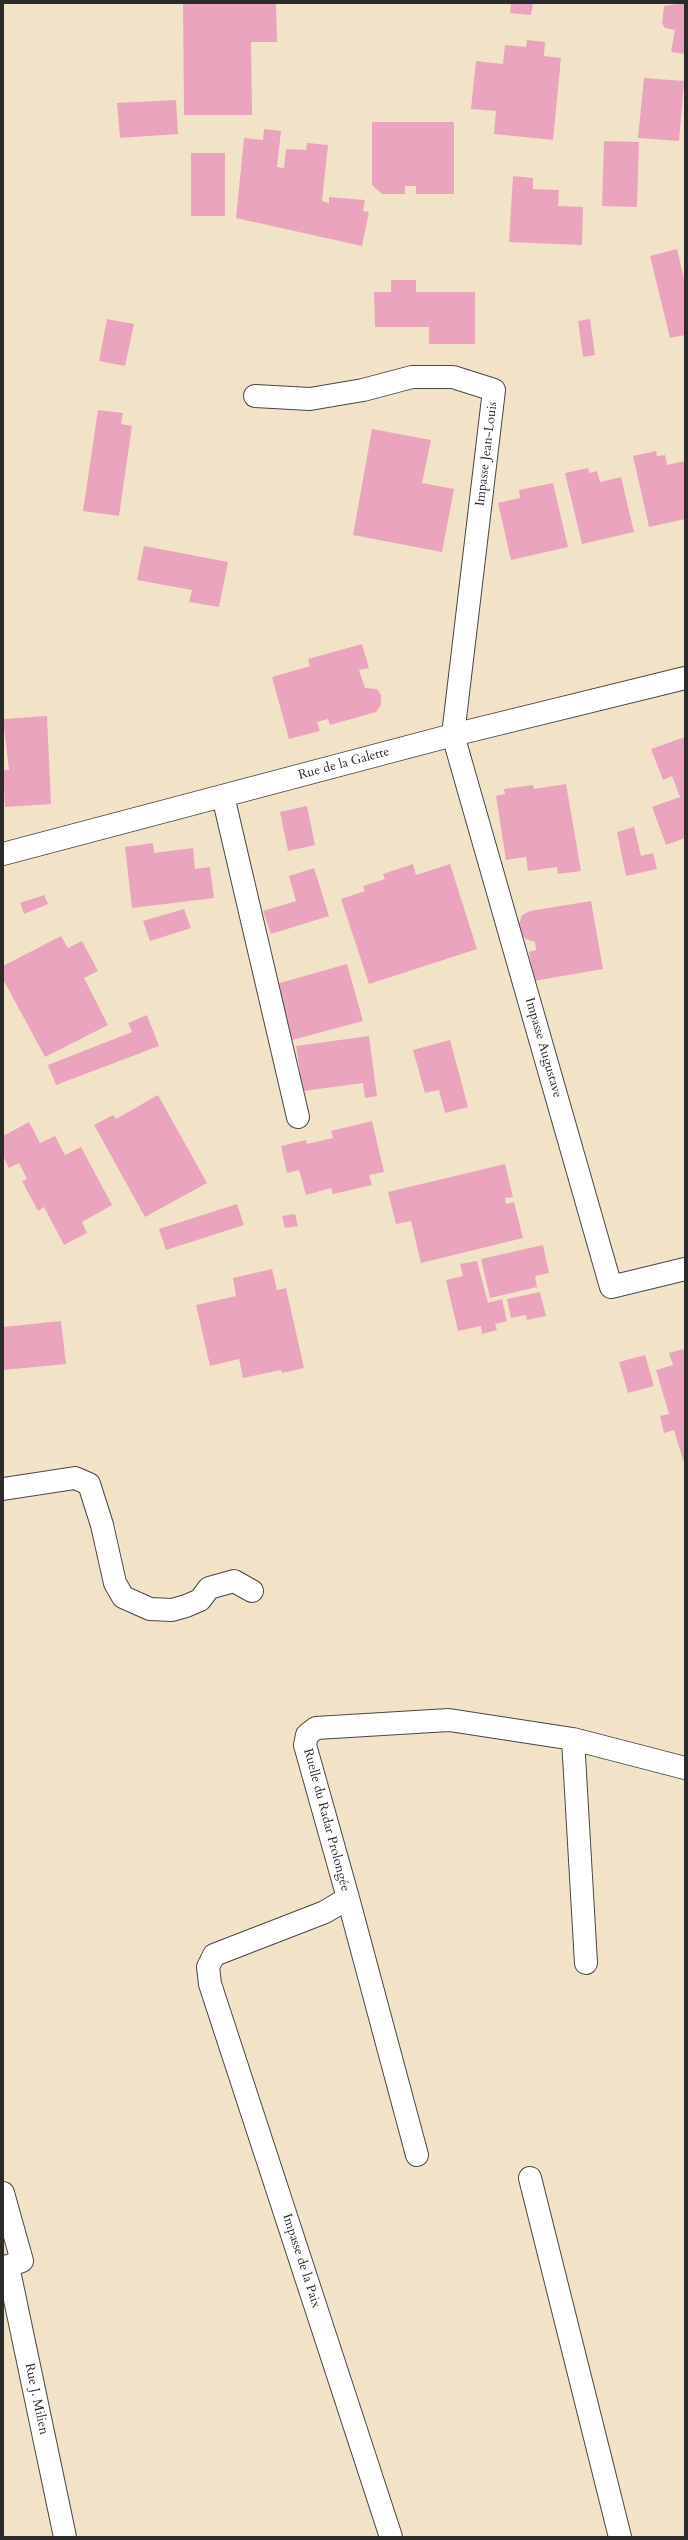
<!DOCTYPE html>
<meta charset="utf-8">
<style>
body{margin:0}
#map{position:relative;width:688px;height:2540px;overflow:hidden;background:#f2e3c8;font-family:Cardo,serif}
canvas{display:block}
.frame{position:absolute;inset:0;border:4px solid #2b2b2b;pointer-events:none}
</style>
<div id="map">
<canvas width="688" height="2540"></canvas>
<div class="frame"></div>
</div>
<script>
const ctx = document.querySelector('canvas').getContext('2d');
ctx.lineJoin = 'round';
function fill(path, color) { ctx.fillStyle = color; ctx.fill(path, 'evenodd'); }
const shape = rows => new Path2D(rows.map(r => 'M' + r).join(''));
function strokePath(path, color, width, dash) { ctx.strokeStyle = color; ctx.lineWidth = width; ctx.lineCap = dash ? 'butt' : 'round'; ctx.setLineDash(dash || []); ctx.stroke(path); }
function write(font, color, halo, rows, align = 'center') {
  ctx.font = font + ' Cardo,serif'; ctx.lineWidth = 3; ctx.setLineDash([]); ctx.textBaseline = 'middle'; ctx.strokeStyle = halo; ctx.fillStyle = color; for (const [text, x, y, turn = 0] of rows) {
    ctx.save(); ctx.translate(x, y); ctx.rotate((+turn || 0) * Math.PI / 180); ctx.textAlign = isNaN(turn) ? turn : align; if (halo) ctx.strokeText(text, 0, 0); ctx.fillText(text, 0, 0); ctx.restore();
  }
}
const building = shape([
 [183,3,276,3,277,42,251,42,252,115,184,115],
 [511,3,533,3,531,15,510,13],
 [685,3,685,54,671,52,675,30,665,28,662,23,664,6],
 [527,40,545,42,544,56,561,58,553,140,494,134,496,111,471,109,476,61,503,64,505,45,526,47],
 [644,78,684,81,679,141,638,138],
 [176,100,178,134,120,138,117,103],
 [372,122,454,122,454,194,416,194,416,186,405,186,405,194,382,194,372,185],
 [264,129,281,131,277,167,284,168,286,149,306,150,307,143,328,145,322,201,329,203,329,197,365,200,363,211,369,212,362,246,236,218,244,138,263,140],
 [604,141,639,142,637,207,602,206],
 [191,153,225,153,225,216,191,216],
 [513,176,533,178,533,189,559,190,558,206,583,207,582,245,509,242],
 [677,249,685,283,685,335,670,338,650,256],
 [391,280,416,280,416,292,475,292,475,344,429,344,429,327,375,327,374,292,391,292],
 [107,319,134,324,125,366,99,361],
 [590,319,595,355,583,357,578,321],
 [98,410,123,413,121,424,132,426,119,516,83,511],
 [372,429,431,440,422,483,454,489,442,552,353,535],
 [656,451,657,456,665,455,667,465,685,461,685,519,649,527,633,456],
 [588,468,590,473,597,471,600,482,621,477,634,532,582,544,565,473],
 [553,483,568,547,511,560,498,503,520,498,519,490],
 [144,546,228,562,219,607,189,602,192,590,137,580],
 [362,644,369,668,359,670,365,688,377,689,381,695,381,705,376,712,330,725,328,719,317,722,320,731,289,739,272,677,310,666,308,659],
 [47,716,51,804,5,807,3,770,9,770,3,719],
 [685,737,685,838,666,845,652,807,680,797,672,776,663,780,651,749],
 [566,784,581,871,558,874,557,867,528,871,526,857,506,860,496,796,505,794,504,789,533,785,534,789],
 [307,806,315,845,288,851,280,812],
 [634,827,641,856,653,853,657,869,626,876,617,832],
 [153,843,154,853,193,848,195,869,210,867,214,898,132,908,125,847],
 [413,864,416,875,450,864,477,949,369,984,341,899,365,891,363,886,385,879,383,874],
 [314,868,329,916,271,934,263,911,296,901,289,876],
 [44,895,48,904,24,914,20,903],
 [591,901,603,969,534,981,529,952,536,950,535,942,526,939,520,933,519,924,522,915,530,911],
 [184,909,191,928,150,941,143,921],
 [61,936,68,948,82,941,98,971,84,978,108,1025,45,1057,3,979,3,966],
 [347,964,363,1021,292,1040,276,984],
 [147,1015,159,1046,56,1085,48,1065,132,1032,128,1023],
 [369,1036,377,1096,365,1098,363,1083,303,1091,296,1046],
 [450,1040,468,1107,445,1113,439,1090,425,1093,413,1050],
 [158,1095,207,1183,145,1217,94,1125,113,1115,116,1119],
 [372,1121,384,1172,369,1175,372,1185,333,1194,331,1188,306,1195,299,1170,287,1173,281,1146,306,1140,307,1144,333,1138,331,1131],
 [29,1122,40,1143,55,1136,65,1155,81,1147,112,1205,82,1222,87,1233,64,1245,44,1207,38,1211,22,1181,27,1179,19,1163,9,1168,3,1156,3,1136],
 [505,1164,513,1197,505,1198,506,1204,514,1202,523,1238,421,1263,411,1221,396,1224,388,1192],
 [237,1204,244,1225,166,1250,159,1229],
 [295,1214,298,1226,285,1228,282,1216],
 [543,1245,549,1273,535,1276,537,1287,490,1298,481,1259],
 [477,1261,488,1303,502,1299,507,1321,495,1324,497,1330,482,1334,481,1326,458,1331,446,1280,463,1276,460,1264],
 [272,1269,277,1290,286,1288,304,1368,282,1373,281,1370,243,1378,239,1359,210,1366,196,1305,236,1296,233,1278],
 [540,1292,546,1316,527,1320,526,1315,511,1318,507,1299],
 [61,1321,66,1364,3,1370,3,1327],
 [683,1349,685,1354,685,1460,683,1460,674,1430,664,1433,660,1416,669,1414,656,1370,673,1365,669,1353],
 [645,1355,654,1386,628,1393,619,1362]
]);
const minor = shape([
 [255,396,310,399,363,390,412,377,453,377,494,390,453,735,611,1287,685,1269],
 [223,796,298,1117],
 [3,854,453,735,685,678],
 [3,1489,75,1478,89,1484,102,1525,115,1583,123,1597,150,1609,172,1610,186,1606,200,1600,209,1588,234,1581,252,1591],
 [573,1739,586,1963],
 [348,1898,417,2155],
 [530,2178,620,2537],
 [3,2193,22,2261,8,2266],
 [3,2267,8,2266,65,2537],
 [391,2537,210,1984,208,1967,214,1955,325,1912,348,1898,305,1745,307,1735,316,1728,449,1720,573,1739,685,1768]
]);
const streetNames = [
 ["Impasse Jean-Louis",487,454,-83],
 ["Rue de la Galette",344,764,-15],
 ["Impasse Augustave",543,1048,74],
 ["Ruelle du Radar Prolongée",326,1820,75],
 ["Impasse de la Paix",301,2261,72],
 ["Rue J. Milien",36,2399,78]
];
fill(building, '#eba4be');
strokePath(minor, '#494743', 24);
strokePath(minor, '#fff', 22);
write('13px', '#2b2b2b', '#fff', streetNames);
</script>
